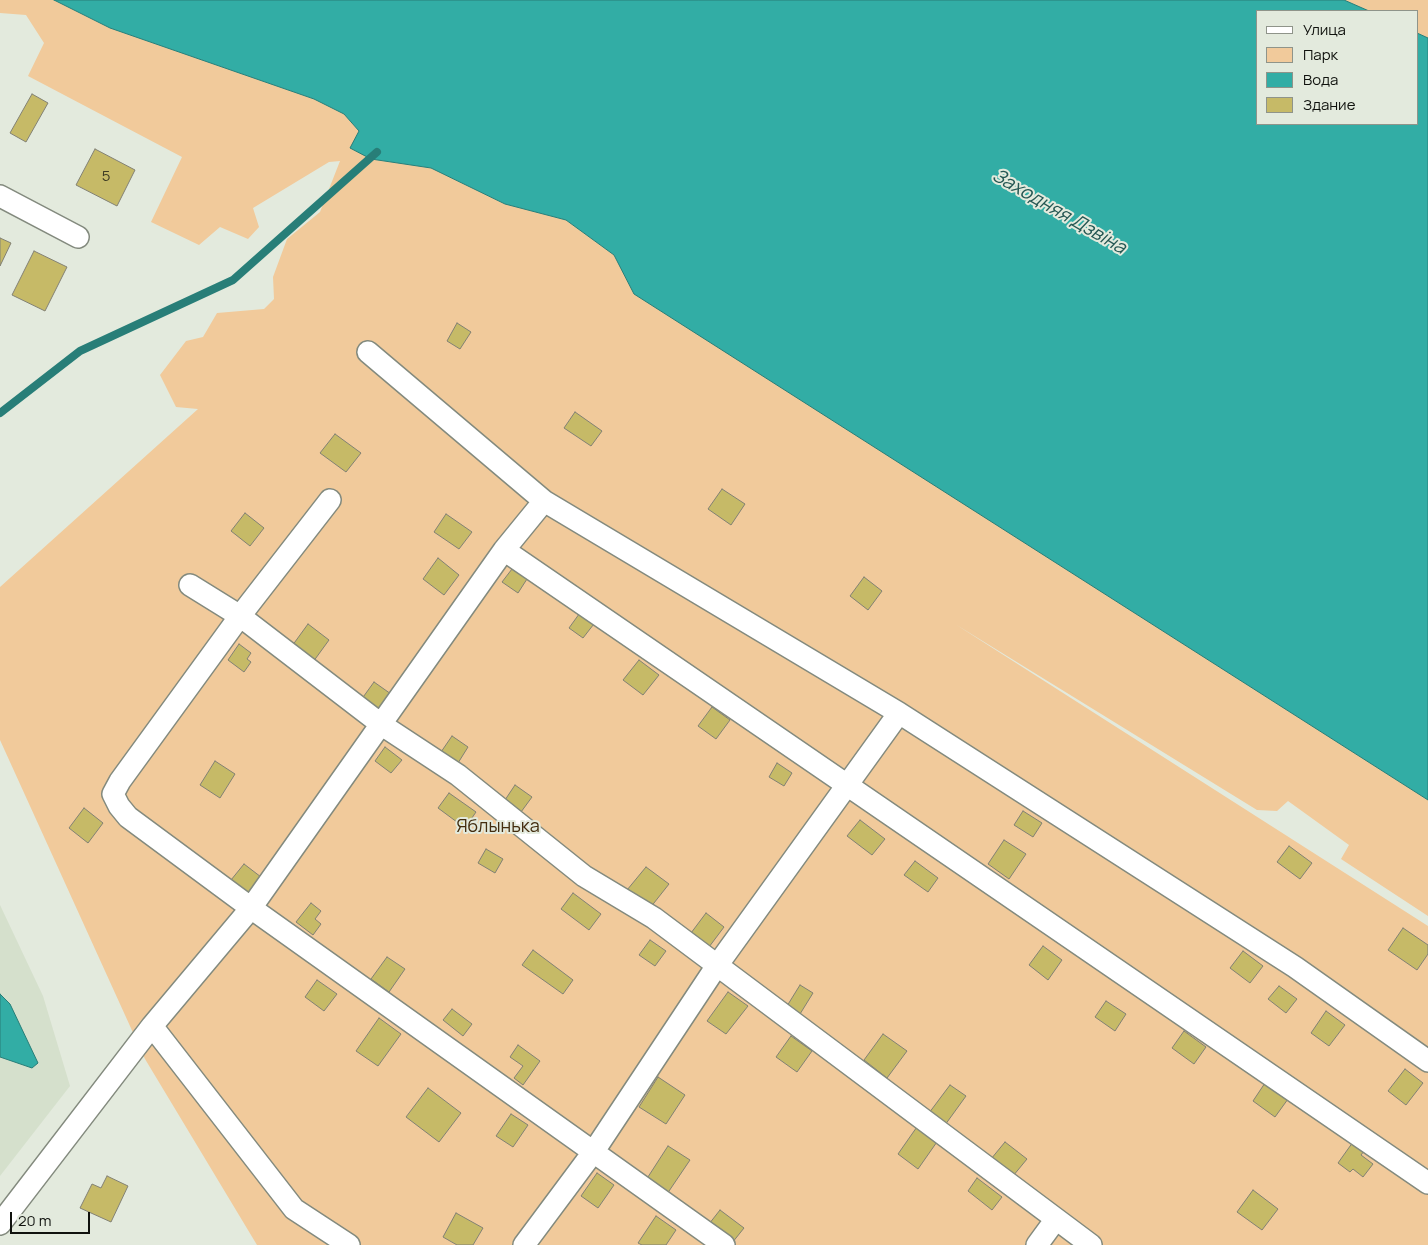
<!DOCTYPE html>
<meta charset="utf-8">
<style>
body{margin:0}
#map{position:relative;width:1428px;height:1245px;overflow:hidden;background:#e3eadd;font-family:Manrope,sans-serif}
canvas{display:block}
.legend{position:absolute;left:1256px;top:10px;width:162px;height:115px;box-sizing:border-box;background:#e3eadd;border:1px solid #8f948a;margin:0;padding:6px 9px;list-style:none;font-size:15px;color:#10120e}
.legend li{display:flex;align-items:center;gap:10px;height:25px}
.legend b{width:25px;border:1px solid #8f948a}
.scale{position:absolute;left:10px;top:1212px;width:80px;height:22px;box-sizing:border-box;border:2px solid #10120e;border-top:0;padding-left:6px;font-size:15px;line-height:18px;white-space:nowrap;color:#10120e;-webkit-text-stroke:4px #e3eadd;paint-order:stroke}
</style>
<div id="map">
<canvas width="1428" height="1245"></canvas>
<ul class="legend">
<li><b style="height:6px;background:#fff"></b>Улица</li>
<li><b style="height:14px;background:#f1ca9b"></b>Парк</li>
<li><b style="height:14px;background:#32ada5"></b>Вода</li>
<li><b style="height:14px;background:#c6ba67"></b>Здание</li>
</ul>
<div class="scale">20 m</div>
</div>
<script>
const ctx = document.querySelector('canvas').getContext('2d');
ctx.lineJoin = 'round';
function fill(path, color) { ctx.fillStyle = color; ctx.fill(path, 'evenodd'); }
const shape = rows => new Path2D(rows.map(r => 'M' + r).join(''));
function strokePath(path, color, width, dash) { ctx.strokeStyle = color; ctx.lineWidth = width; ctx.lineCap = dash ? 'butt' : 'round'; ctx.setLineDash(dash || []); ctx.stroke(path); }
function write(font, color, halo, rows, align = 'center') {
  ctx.font = font + ' Manrope,sans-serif'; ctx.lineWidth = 4; ctx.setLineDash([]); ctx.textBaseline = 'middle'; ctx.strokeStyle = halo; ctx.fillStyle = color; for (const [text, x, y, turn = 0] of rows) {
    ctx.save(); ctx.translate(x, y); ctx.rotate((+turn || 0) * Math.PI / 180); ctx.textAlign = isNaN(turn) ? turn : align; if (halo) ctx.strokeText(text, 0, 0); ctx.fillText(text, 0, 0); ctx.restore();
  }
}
const built = shape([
 [0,905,43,996,70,1086,0,1176]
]);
const green = shape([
 [0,0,54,0,110,28,314,99,344,114,359,131,371,159,431,168,505,204,566,220,614,255,635,294,1428,800,1428,916,1341,859,1349,845,1288,801,1277,811,1257,810,955,624,1428,926,1428,1245,257,1245,145,1059,0,740,0,587,198,409,176,407,160,375,186,341,203,337,217,313,264,309,274,299,273,277,287,239,320,212,340,161,329,162,253,208,259,227,248,239,220,227,199,245,151,222,182,157,28,76,44,43,26,15,0,13],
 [1344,0,1428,0,1428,38,1417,33,1417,11,1369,11]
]);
const water = shape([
 [54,0,1344,0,1369,11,1257,11,1257,124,1417,124,1417,33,1428,38,1428,800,634,294,614,255,566,220,505,204,431,168,371,159,350,148,359,131,344,114,314,99,110,28,54,0],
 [0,994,10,1004,38,1063,32,1068,0,1057,0,994]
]);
const stream = shape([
 [0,413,80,351,233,280,377,152]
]);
const building = shape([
 [32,94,48,103,26,142,10,133,32,94],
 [95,149,135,170,117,206,76,185,95,149],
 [0,238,11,243,0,266,0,238],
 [34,251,67,267,45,311,12,295,34,251],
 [457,323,471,332,460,349,447,341,457,323],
 [575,412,602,431,591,446,564,428,575,412],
 [335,434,361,453,346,472,320,453,335,434],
 [722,489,745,504,731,525,708,509,722,489],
 [245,513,264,528,250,546,231,531,245,513],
 [446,514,472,532,459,549,434,532,446,514],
 [438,558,459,575,444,595,423,579,438,558],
 [512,569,527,579,518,593,502,582,512,569],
 [864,577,882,591,868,610,850,596,864,577],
 [582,610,597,620,583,638,569,628,582,610],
 [308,624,329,640,313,662,292,646,308,624],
 [239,644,251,653,247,659,251,662,244,672,228,660,239,644],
 [639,660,659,675,643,695,623,680,639,660],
 [374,682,391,694,378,712,361,700,374,682],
 [712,707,730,720,716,739,698,726,712,707],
 [452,736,468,747,458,763,441,752,452,736],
 [385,747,402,760,391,773,375,761,385,747],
 [215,761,235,774,220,798,200,785,215,761],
 [777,763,792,773,784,786,769,777,777,763],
 [515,785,532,797,521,812,505,800,515,785],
 [449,793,476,812,465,828,438,808,449,793],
 [84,808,103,823,88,843,69,828,84,808],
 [1023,811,1042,823,1033,837,1014,825,1023,811],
 [860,820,885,839,872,855,847,836,860,820],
 [1004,840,1026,854,1009,879,988,864,1004,840],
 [1289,846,1312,863,1300,879,1277,862,1289,846],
 [486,849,503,859,495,873,478,863,486,849],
 [915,861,938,878,928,892,904,875,915,861],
 [244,864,261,877,248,893,231,880,244,864],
 [646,867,669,884,650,908,627,890,646,867],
 [573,893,601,914,589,930,561,909,573,893],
 [311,903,321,911,315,919,321,924,313,935,296,922,311,903],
 [706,913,724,927,709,947,691,933,706,913],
 [1403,928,1428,945,1428,954,1417,970,1388,950,1403,928],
 [650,940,666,951,655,966,639,955,650,940],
 [1043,946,1062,960,1048,980,1029,965,1043,946],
 [533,950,573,980,563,994,522,965,533,950],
 [1243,951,1263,966,1250,983,1230,968,1243,951],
 [387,957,405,969,389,992,371,979,387,957],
 [317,980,337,994,324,1011,305,997,317,980],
 [800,985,813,993,800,1014,787,1006,800,985],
 [1279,986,1297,999,1286,1013,1268,999,1279,986],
 [728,992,748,1006,726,1034,707,1021,728,992],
 [1106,1001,1126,1014,1115,1031,1095,1017,1106,1001],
 [452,1009,472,1024,463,1036,443,1020,452,1009],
 [1326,1011,1345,1025,1329,1046,1311,1033,1326,1011],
 [379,1018,401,1034,378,1066,356,1051,379,1018],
 [1184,1031,1206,1047,1194,1064,1172,1048,1184,1031],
 [883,1034,907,1051,887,1078,864,1060,883,1034],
 [791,1036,812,1051,797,1072,776,1057,791,1036],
 [518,1045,540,1061,523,1085,514,1078,523,1066,510,1057,518,1045],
 [1405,1069,1423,1083,1406,1105,1388,1091,1405,1069],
 [658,1077,685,1095,666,1124,639,1107,658,1077],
 [1265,1083,1288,1099,1275,1117,1253,1101,1265,1083],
 [950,1085,966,1096,945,1125,929,1113,950,1085],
 [428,1088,461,1113,439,1142,406,1117,428,1088],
 [511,1114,528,1125,513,1147,496,1136,511,1114],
 [919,1124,939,1139,918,1169,898,1154,919,1124],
 [1005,1142,1027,1159,1013,1176,991,1159,1005,1142],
 [1353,1142,1364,1151,1361,1155,1373,1164,1363,1177,1353,1169,1350,1172,1338,1163,1353,1142],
 [668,1146,690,1160,667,1194,646,1180,668,1146],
 [597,1173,614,1185,598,1208,581,1196,597,1173],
 [107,1176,128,1186,111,1222,80,1208,92,1184,101,1188,107,1176],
 [977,1178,1002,1197,992,1210,968,1191,977,1178],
 [1253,1190,1278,1209,1262,1230,1237,1212,1253,1190],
 [720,1210,744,1228,732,1243,709,1224,720,1210],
 [456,1213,483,1228,473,1245,457,1245,443,1237,456,1213],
 [656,1216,676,1230,666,1245,642,1245,638,1243,656,1216]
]);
const minor = shape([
 [0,196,78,237],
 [368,352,544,501,899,713,1295,967,1428,1061],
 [330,500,240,616,120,781,113,794,119,806,128,817,251,908,724,1245],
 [504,550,1428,1183],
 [190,585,240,616,382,725,458,775,584,876,654,918,1091,1245],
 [152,1026,294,1209,349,1245],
 [0,1224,152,1026,251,908,504,550,544,501],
 [524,1245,594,1151,716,967,899,713],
 [1037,1245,1056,1219]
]);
const numberNames = [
 ["5",106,177]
];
const parkNames = [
 ["Яблынька",498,827]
];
const waterNames = [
 ["Заходняя Дзвіна",1059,212,30]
];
fill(built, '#d5e0cc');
fill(green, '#f1ca9b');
fill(water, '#32ada5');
strokePath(water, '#287e78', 1);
strokePath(stream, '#287e78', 8);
fill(building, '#c6ba67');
strokePath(building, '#828174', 1);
strokePath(minor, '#838a7e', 24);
strokePath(minor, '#fff', 21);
write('15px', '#3e3c24', null, numberNames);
write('18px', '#432d0f', '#e3eadd', parkNames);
write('italic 19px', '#255753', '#e3eadd', waterNames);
</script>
